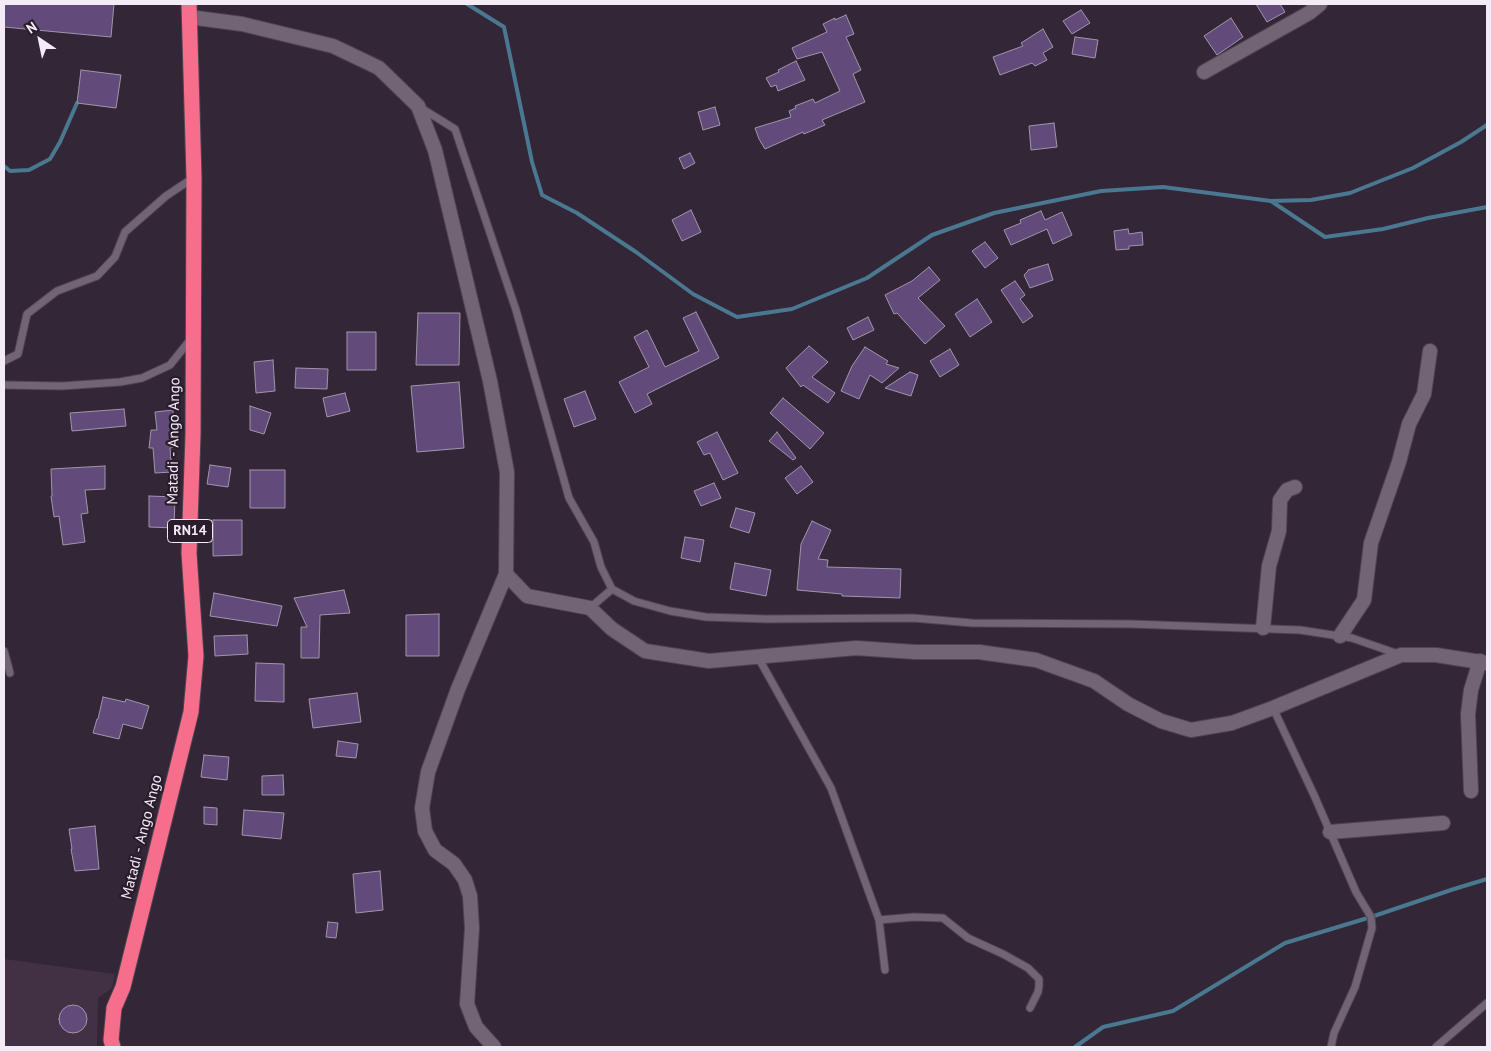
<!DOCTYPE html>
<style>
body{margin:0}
#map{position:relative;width:1491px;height:1051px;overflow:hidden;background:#332636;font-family:"PT Sans",sans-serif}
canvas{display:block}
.frame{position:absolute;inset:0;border:5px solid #f3ebf5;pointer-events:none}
.north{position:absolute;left:15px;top:15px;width:50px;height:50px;-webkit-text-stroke:4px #291d2b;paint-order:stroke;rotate:326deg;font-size:14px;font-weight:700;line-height:20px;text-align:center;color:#f3ebf5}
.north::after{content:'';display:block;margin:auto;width:18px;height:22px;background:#f3ebf5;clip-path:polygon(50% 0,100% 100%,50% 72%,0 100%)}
</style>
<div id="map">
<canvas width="1491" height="1051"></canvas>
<div class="frame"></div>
<div class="north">N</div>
</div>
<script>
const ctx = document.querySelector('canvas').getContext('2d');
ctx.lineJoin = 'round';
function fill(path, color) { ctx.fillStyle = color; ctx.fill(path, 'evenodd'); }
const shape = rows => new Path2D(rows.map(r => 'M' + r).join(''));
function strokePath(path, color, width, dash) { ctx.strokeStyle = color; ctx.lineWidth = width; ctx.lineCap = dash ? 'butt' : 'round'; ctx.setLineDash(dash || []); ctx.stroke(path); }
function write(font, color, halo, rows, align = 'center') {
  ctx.font = font + ' "PT Sans",sans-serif'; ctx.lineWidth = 4.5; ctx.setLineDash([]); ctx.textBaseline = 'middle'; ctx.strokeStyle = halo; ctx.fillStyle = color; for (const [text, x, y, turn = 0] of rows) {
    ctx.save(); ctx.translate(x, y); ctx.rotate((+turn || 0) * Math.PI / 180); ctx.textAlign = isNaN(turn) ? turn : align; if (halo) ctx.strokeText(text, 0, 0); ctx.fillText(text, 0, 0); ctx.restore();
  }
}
const built = shape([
 [4,959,115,974,112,988,98,998,97,1047,4,1047]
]);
const stream = shape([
 [467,4,504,27,532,162,542,195,577,213,636,252,693,294,737,317,792,309,867,278,932,235,994,213,1101,191,1163,187,1271,201,1311,200,1350,193,1413,168,1461,142,1487,125],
 [4,166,10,171,29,170,50,159,60,142,77,103],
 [1271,201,1325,237,1383,229,1428,218,1487,207],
 [1075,1047,1103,1027,1173,1011,1285,943,1371,917,1454,889,1487,879]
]);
const building = shape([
 [4,4,114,4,111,37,4,27,4,4],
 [1256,4,1280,4,1285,12,1267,22,1256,4],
 [1081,10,1090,23,1072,34,1063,21,1081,10],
 [846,15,854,34,846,37,861,70,853,74,865,102,822,120,825,125,804,134,803,132,765,149,759,139,755,128,791,117,789,111,796,108,795,106,813,99,815,103,840,91,822,52,797,59,792,48,827,32,823,24,835,18,835,20,846,15],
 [1231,18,1243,37,1217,55,1204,36,1231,18],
 [1043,29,1053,47,1043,53,1047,60,1035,66,1032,63,1000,75,993,57,1023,46,1021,43,1043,29],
 [1075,37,1098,40,1095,58,1072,54,1075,37],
 [796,61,805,80,778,91,776,85,771,87,766,78,779,72,778,70,796,61],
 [81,70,121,75,116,108,77,103,81,70],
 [715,107,720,125,703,130,698,112,715,107],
 [1054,123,1057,147,1031,150,1029,126,1054,123],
 [690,153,695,163,684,169,679,158,690,153],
 [691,210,701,232,682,241,672,220,691,210],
 [1041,211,1045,220,1062,212,1072,235,1053,244,1047,229,1011,245,1004,230,1021,223,1020,220,1041,211],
 [1128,229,1129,234,1142,232,1143,245,1129,246,1129,249,1116,250,1114,231,1128,229],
 [985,242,998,258,985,268,972,251,985,242],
 [1048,264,1053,280,1030,288,1024,275,1028,271,1028,270,1048,264],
 [929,267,940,280,918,298,945,326,925,344,897,313,894,314,885,295,912,281,929,267],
 [1015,281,1025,295,1020,299,1033,316,1023,323,1001,290,1015,281],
 [977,299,992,322,970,337,955,314,977,299],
 [696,312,719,358,647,394,652,404,635,413,619,382,649,367,634,337,647,330,665,367,699,351,683,318,696,312],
 [418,313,460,313,459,365,416,365,418,313],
 [868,317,874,330,853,340,847,328,868,317],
 [347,332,376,332,376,370,347,370,347,332],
 [809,346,828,362,812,377,835,393,828,403,803,385,801,387,786,368,809,346],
 [865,347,888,361,886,364,899,368,882,383,870,375,859,399,841,391,852,366,865,347],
 [950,349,959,365,940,377,930,361,950,349],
 [273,360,275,391,256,393,254,362,273,360],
 [296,368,328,369,327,389,295,388,296,368],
 [910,372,918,375,911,396,885,388,910,372],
 [459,382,464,448,417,452,411,386,459,382],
 [585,391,596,419,574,427,564,399,585,391],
 [345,393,350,411,327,417,323,398,345,393],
 [783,398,824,433,810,449,770,413,783,398],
 [250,406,271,413,264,434,250,430,250,406],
 [124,409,126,426,72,431,70,413,124,409],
 [173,410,175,447,170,448,172,472,155,473,153,448,149,448,151,430,157,430,155,412,173,410],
 [717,432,738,473,723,480,710,453,704,455,697,442,717,432],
 [777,432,796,458,793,460,769,441,777,432],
 [210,465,231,468,228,487,207,484,210,465],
 [105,466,105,489,85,490,88,513,81,514,85,542,63,545,59,516,54,517,51,496,52,496,51,469,105,466],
 [801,466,813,482,797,494,785,478,801,466],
 [250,470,285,470,285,508,250,508,250,470],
 [714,483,721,498,701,506,694,491,714,483],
 [149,496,175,497,174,528,149,527,149,496],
 [736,508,755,513,749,533,730,527,736,508],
 [213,520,242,520,242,555,213,556,213,520],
 [812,521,831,530,818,559,828,560,827,567,901,569,900,598,842,596,842,594,797,590,801,544,812,521],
 [685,537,704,540,700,562,681,558,685,537],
 [735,563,771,570,766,596,730,589,735,563],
 [344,590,350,613,320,615,319,658,301,658,301,627,307,627,294,598,344,590],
 [214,593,282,606,277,626,210,616,214,593],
 [439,614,439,656,406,656,406,615,439,614],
 [247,635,248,654,215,656,214,636,247,635],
 [256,663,284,664,284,702,255,701,256,663],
 [357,693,361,722,313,728,309,699,357,693],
 [103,697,125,702,126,699,149,706,142,729,123,724,119,739,93,733,97,719,98,719,103,697],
 [338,741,358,744,356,758,336,756,338,741],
 [204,755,229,757,227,780,201,777,204,755],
 [283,775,284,795,262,795,262,776,283,775],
 [204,807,217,808,217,825,204,824,204,807],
 [244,810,284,813,281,839,242,835,244,810],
 [95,826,99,869,75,871,71,849,72,849,69,829,95,826],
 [380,871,383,910,356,913,353,874,380,871],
 [328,922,338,923,336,938,326,937,328,922],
 '59 1019a14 14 0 1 1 28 0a14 14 0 1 1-28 0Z'
]);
const lane = shape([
 [421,108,455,129,516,310,569,498,594,542,601,567,612,589,634,601,670,611,706,617,766,619,913,618,972,623,1131,624,1300,630,1352,638,1398,654],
 [4,361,18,354,27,314,57,291,97,276,115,257,125,232,166,196,193,178],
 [4,385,62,386,120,382,142,378,170,365,190,340],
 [590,608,612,589],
 [4,651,10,673],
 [758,657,831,788,879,920,885,970],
 [1273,708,1314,795,1356,892,1371,917,1372,928,1355,987,1334,1033,1331,1047],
 [879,920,914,917,943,918,968,938,1003,954,1028,968,1039,979,1039,986,1038,992,1030,1008],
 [1436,1047,1487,1003]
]);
const street = shape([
 [189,17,242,24,333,46,379,68,418,106,435,150,490,381,507,472,506,574,527,596,590,608,612,629,645,651,709,661,856,648,915,652,979,652,1036,660,1094,681,1128,704,1161,721,1191,730,1232,723,1273,708,1401,655,1436,655,1487,663],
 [1204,72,1309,13,1320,4],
 [1263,628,1269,566,1279,531,1280,500,1287,490,1295,487],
 [1340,636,1364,600,1371,543,1399,462,1409,424,1424,394,1430,351],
 [1471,791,1468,714,1471,690,1480,661],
 [1330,832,1443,823],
 [494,1047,476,1027,467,1004,472,928,470,896,465,880,454,864,435,850,425,831,422,808,428,772,458,689,506,574]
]);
const highway = shape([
 [113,1047,111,1040,114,1008,123,987,191,712,196,656,189,553,193,434,194,178,189,4]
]);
const shields = [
 [190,531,45]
];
const shieldNames = [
 ["RN14",190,531]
];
const streetNames = [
 ["Matadi - Ango Ango",174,441,-89],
 ["Matadi - Ango Ango",142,837,-76]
];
fill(built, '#423145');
strokePath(stream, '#497890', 4);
fill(building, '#624b7a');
strokePath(building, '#a096ac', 1);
strokePath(lane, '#4f4451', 9);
strokePath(street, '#4f4451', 16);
strokePath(highway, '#4f4451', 17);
strokePath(lane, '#736475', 7);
strokePath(street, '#736475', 14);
strokePath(highway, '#f66e8b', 15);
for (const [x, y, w] of shields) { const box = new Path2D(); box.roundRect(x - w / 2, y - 11.5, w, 23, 4); ctx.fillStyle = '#291d2b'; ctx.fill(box); strokePath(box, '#f3ebf5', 1); }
write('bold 14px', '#f3ebf5', null, shieldNames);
write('15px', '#f3ebf5', '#291d2b', streetNames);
</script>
